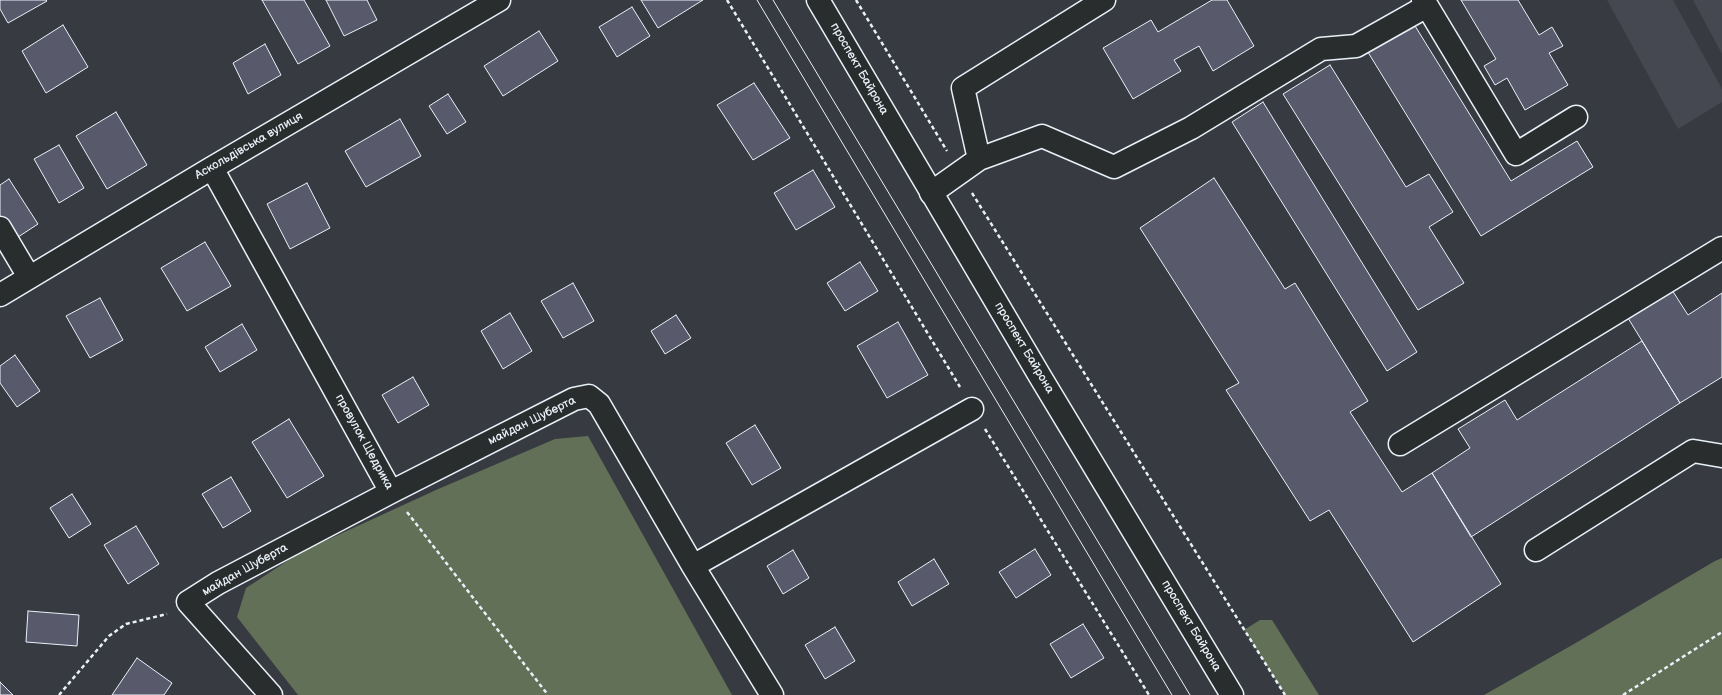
<!DOCTYPE html>
<meta charset="utf-8">
<style>
body{margin:0}
canvas{display:block;background:#383a41}
</style>
<canvas width="1722" height="695"></canvas>
<script>
const ctx = document.querySelector('canvas').getContext('2d');
ctx.lineJoin = 'round';
function fill(path, color) { ctx.fillStyle = color; ctx.fill(path, 'evenodd'); }
const shape = rows => new Path2D(rows.map(r => 'M' + r).join(''));
function strokePath(path, color, width, dash) { ctx.strokeStyle = color; ctx.lineWidth = width; ctx.lineCap = dash ? 'butt' : 'round'; ctx.setLineDash(dash || []); ctx.stroke(path); }
function write(font, color, halo, rows, align = 'center') {
  ctx.font = font + ' "Balsamiq Sans",sans-serif'; ctx.lineWidth = 3; ctx.setLineDash([]); ctx.textBaseline = 'middle'; ctx.strokeStyle = halo; ctx.fillStyle = color; for (const [text, x, y, turn = 0] of rows) {
    ctx.save(); ctx.translate(x, y); ctx.rotate((+turn || 0) * Math.PI / 180); ctx.textAlign = isNaN(turn) ? turn : align; if (halo) ctx.strokeText(text, 0, 0); ctx.fillText(text, 0, 0); ctx.restore();
  }
}
const built = shape([
 [1607,0,1673,0,1722,89,1722,102,1678,129],
 [1693,0,1722,0,1722,54]
]);
const green = shape([
 [588,436,732,695,298,695,237,617,246,588,301,552,436,490,555,439],
 [1722,558,1722,695,1484,695,1574,644,1715,561],
 [1260,620,1272,620,1319,695,1285,695,1244,630]
]);
const building = shape([
 [0,0,46,0,47,1,8,23,0,9,0,0],
 [262,0,304,0,330,46,298,64,262,0],
 [326,0,367,0,377,20,344,36,326,0],
 [641,0,703,0,658,28,641,0],
 [1212,0,1227,0,1254,46,1213,71,1199,46,1174,60,1181,71,1133,99,1103,48,1151,20,1158,32,1212,0],
 [1461,0,1518,0,1539,35,1552,27,1563,46,1549,53,1568,85,1525,110,1507,78,1495,85,1484,66,1496,59,1461,0],
 [632,7,650,36,617,57,599,27,632,7],
 [1412,21,1511,181,1577,141,1593,167,1481,236,1366,49,1412,21],
 [63,25,88,67,46,93,22,51,63,25],
 [539,31,558,61,503,96,484,66,539,31],
 [265,44,281,75,248,94,233,63,265,44],
 [1330,65,1406,187,1429,174,1453,212,1429,227,1464,283,1418,310,1283,94,1330,65],
 [754,83,790,138,753,160,717,105,754,83],
 [448,94,466,122,447,134,429,106,448,94],
 [1263,102,1417,352,1387,371,1232,122,1263,102],
 [116,112,147,165,107,189,76,136,116,112],
 [400,119,421,156,366,187,345,151,400,119],
 [59,145,84,188,59,203,34,159,59,145],
 [813,170,835,207,796,230,774,193,813,170],
 [1214,178,1285,289,1295,283,1368,401,1350,412,1402,492,1432,473,1501,584,1413,642,1329,510,1310,521,1226,390,1239,383,1140,228,1214,178],
 [9,179,38,224,15,239,0,216,0,185,9,179],
 [307,183,330,228,290,249,267,204,307,183],
 [205,242,231,286,187,311,161,268,205,242],
 [860,262,878,291,845,311,827,283,860,262],
 [573,283,594,321,563,338,541,301,573,283],
 [1672,290,1688,315,1722,293,1722,377,1680,403,1628,318,1672,290],
 [100,298,123,340,90,358,66,316,100,298],
 [510,313,532,351,503,369,481,331,510,313],
 [676,315,691,338,665,354,651,331,676,315],
 [898,322,928,375,887,398,857,346,898,322],
 [242,324,257,350,220,372,205,347,242,324],
 [1642,341,1680,403,1471,537,1432,473,1470,448,1458,429,1505,400,1517,420,1642,341],
 [15,355,40,391,17,407,0,383,0,366,15,355],
 [413,377,429,405,398,423,382,395,413,377],
 [289,419,324,476,287,498,252,442,289,419],
 [755,425,781,468,752,485,726,443,755,425],
 [231,477,251,511,223,528,202,494,231,477],
 [72,494,91,524,69,538,50,508,72,494],
 [136,526,159,564,128,584,104,545,136,526],
 [1035,549,1051,575,1016,598,999,572,1035,549],
 [793,550,809,578,783,594,767,566,793,550],
 [934,559,949,584,912,606,898,582,934,559],
 [28,611,79,615,77,646,26,642,28,611],
 [1083,624,1104,658,1071,678,1050,644,1083,624],
 [835,627,855,661,825,679,805,645,835,627],
 [137,658,172,683,164,695,112,695,137,658],
 [0,682,13,695,0,695,0,682]
]);
const path = shape([
 [727,0,960,387],
 [856,0,947,151],
 [972,193,1285,695],
 [985,429,1149,695],
 [407,512,548,695],
 [59,695,109,636,126,624,167,614],
 [1623,695,1722,632]
]);
const minor = shape([
 [1427,6,1516,154,1576,117],
 [979,159,1042,136,1114,167,1191,128,1321,49,1356,46,1427,6,1423,0],
 [212,168,391,492],
 [931,193,979,159,963,88,1104,0],
 [0,228,29,277],
 [0,295,212,168,499,0],
 [1400,444,1722,248],
 [1536,550,1693,451,1722,456],
 [693,566,972,409],
 [271,695,188,602,218,583,391,492,574,399,589,396,599,404,693,566,772,695]
]);
const major = shape([
 [818,0,1041,378,1232,695]
]);
const tram = shape([
 [757,0,1172,695],
 [773,0,1190,695]
]);
const streetNames = [
 ["проспект Байрона",859,69,60],
 ["Аскольдівська вулиця",249,146,-30],
 ["проспект Байрона",1024,348,59],
 ["майдан Шуберта",532,421,-26],
 ["провулок Щедрика",364,442,61],
 ["майдан Шуберта",245,570,-29],
 ["проспект Байрона",1191,626,59]
];
fill(built, '#454751');
fill(green, '#627057');
fill(building, '#585a6c');
strokePath(building, '#e8f1f8', 1);
strokePath(minor, '#e8f1f8', 25);
strokePath(major, '#e8f1f8', 25);
strokePath(path, '#e8f1f8', 2.5, [4, 3]);
strokePath(minor, '#2a2d2e', 22);
strokePath(major, '#2a2d2e', 22);
strokePath(tram, '#e8f1f8', 1);
write('12px', '#e8f1f8', '#2a2d2e', streetNames);
</script>
